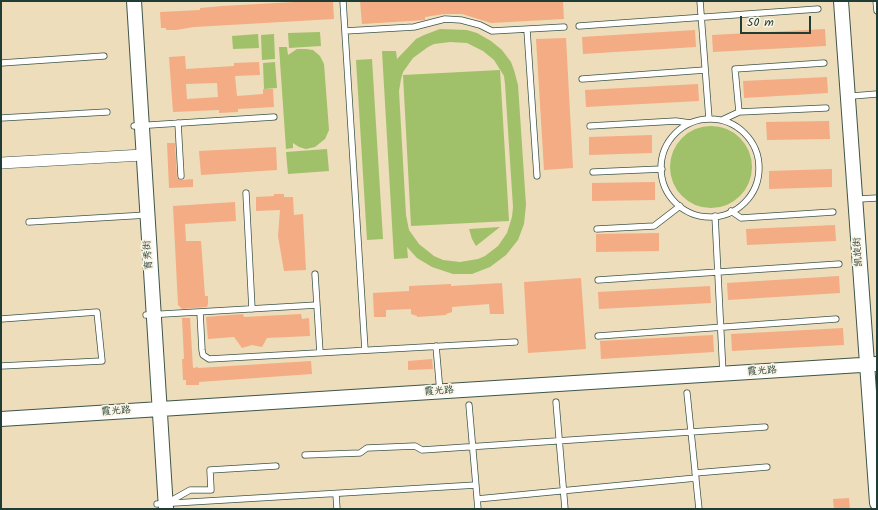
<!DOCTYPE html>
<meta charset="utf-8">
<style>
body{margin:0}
#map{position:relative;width:878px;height:510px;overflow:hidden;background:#edddba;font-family:Kalam,sans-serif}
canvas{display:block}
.frame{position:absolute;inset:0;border:2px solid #1f3d34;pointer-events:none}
.scale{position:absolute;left:740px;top:16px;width:71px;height:18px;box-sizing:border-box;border:2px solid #1f3d34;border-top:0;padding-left:5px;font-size:12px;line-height:14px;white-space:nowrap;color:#1f3d34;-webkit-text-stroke:3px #fcf5e5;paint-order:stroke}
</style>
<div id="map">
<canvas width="878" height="510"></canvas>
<div class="frame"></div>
<div class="scale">50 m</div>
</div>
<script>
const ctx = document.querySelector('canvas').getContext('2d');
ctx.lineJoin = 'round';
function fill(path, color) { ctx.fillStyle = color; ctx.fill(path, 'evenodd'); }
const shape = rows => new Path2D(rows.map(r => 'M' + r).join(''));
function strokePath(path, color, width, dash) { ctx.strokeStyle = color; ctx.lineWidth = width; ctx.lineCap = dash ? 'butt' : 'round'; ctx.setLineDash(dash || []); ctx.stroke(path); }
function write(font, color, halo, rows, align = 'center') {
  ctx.font = font + ' Kalam,"LXGW WenKai TC",sans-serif'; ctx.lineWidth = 3.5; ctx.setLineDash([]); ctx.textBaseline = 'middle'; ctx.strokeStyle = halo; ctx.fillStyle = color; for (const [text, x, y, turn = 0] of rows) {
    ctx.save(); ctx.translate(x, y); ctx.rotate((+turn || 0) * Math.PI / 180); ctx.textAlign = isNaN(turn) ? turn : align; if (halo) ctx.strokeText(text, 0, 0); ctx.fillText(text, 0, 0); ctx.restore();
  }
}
const green = shape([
 [440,29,467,30,477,33,491,41,502,50,511,62,514,70,518,85,526,205,524,224,518,240,506,255,490,267,472,274,453,274,432,267,417,258,407,247,408,258,394,259,382,51,396,51,397,59,416,39,424,35],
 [450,42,467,43,483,51,494,60,504,76,505,84,513,207,512,217,507,233,498,246,485,256,478,259,460,262,443,260,434,256,419,244,409,230,406,215,399,91,401,79,403,72,413,58,428,47,434,44],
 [320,32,321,46,289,48,288,33],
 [258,34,259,48,233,49,232,36],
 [274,34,275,59,262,60,261,35],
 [279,47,287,47,288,55,297,49,306,49,313,50,320,56,324,64,329,130,325,139,315,147,306,149,299,147,293,143,293,148,286,149],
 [372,59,383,239,367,240,356,60],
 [275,62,277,88,264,89,263,63],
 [500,70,509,221,411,226,403,75],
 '670 167a41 41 0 1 1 82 0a41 41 0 1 1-82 0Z',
 [327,149,329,171,288,174,286,152],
 [500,227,476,246,472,239,469,229]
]);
const building = shape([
 [313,1,330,1,330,2,333,2,334,19,194,27,176,30,166,30,166,28,161,28,160,12,200,10,200,8,222,6],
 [360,1,563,1,564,19,491,23,462,14,444,14,425,17,425,20,362,24],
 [825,29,826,46,713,52,712,35],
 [695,30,696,47,583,54,582,37],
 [566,38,573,168,544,170,536,39],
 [185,56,186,69,234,66,234,63,259,62,260,75,235,76,237,96,263,94,263,89,273,89,274,107,238,109,238,112,219,113,219,110,173,112,169,57],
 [217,83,218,97,187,99,186,84],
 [827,77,828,93,744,98,743,81],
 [698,84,699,101,586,107,585,90],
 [829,121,830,139,767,140,766,122],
 [652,135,652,153,589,155,589,137],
 [167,143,175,143,177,178,181,180,193,179,193,187,169,188],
 [276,147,277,170,201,175,199,151],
 [832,169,832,187,769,189,769,171],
 [655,182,655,200,592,201,592,183],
 [274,194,284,194,284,197,293,197,294,215,303,214,306,270,284,271,278,236,280,210,256,211,256,197,274,196],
 [235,202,236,221,185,224,186,241,201,241,205,296,208,296,208,304,207,307,182,309,178,305,173,206],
 [835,225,836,241,747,245,746,229],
 [659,233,659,251,596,252,596,234],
 [839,276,840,293,728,300,727,283],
 [581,278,586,349,528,353,524,282],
 [502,283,504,314,490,314,489,304,452,307,452,312,446,314,446,315,417,317,417,316,411,314,411,309,386,310,386,317,374,317,373,293,409,291,409,286,451,284,451,286],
 [710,286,711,303,599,309,598,292],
 [243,314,244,317,301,314,302,319,309,318,310,336,267,338,262,347,252,345,242,348,234,337,208,339,206,317],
 [182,318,190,318,193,368,198,367,198,368,311,361,312,374,199,382,199,385,186,385,186,380,183,380,182,359,184,359],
 [843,328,844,345,732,351,731,334],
 [713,335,714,352,601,359,600,341],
 [432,359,433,369,408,370,408,361],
 [849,498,850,509,834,509,833,499]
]);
const service = shape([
 [343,1,365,350],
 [700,1,709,119],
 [876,1,877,11],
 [579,26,818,9],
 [527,30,537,176],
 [345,31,414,27,445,19,461,20,480,25,492,31,564,27],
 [1,63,104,56],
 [582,79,705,70],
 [852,96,877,94],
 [739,112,735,69,824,63],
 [1,118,107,112],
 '661 168a49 49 0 1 1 98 0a49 49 0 1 1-98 0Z',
 [722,120,739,112,826,108],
 [178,123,181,176],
 [134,126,274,117],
 [590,126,676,121,690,123],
 [593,172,662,169],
 [246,193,252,309],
 [859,199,877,198],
 [731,211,741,218,833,212],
 [715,216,723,374],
 [29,222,147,215],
 [597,229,654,226,680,206],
 [315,274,320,353],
 [598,280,839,264],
 [200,312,202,350,203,355,209,359,515,342],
 [146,315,317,305],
 [1,319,97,312,102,361,1,366],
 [598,336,836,319],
 [436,346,440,392],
 [687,393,699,509],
 [556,402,565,509],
 [469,405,478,509],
 [305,455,360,453,367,448,415,446,422,450,765,427],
 [695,473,767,467],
 [336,494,337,509],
 [477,499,696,478],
 [167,503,190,490,211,490,210,470,276,466],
 [157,504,476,485]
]);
const minor = shape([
 [1,163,143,155]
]);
const tertiary = shape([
 [134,1,166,509],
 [841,1,877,503],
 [1,419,877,364]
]);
const streetNames = [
 ["凯旋街",859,252,-94],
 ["育秀街",149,255,-94],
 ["霞光路",762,372,-4],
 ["霞光路",439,392,-4],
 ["霞光路",116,412,-4]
];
fill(green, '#a0c169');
fill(building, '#f4ac85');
strokePath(service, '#3e5548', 7);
strokePath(minor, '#3e5548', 12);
strokePath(tertiary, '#3e5548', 16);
strokePath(service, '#fff', 5.5);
strokePath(minor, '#fff', 11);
strokePath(tertiary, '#fff', 14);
write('10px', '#1f3d34', '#fcf5e5', streetNames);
</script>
